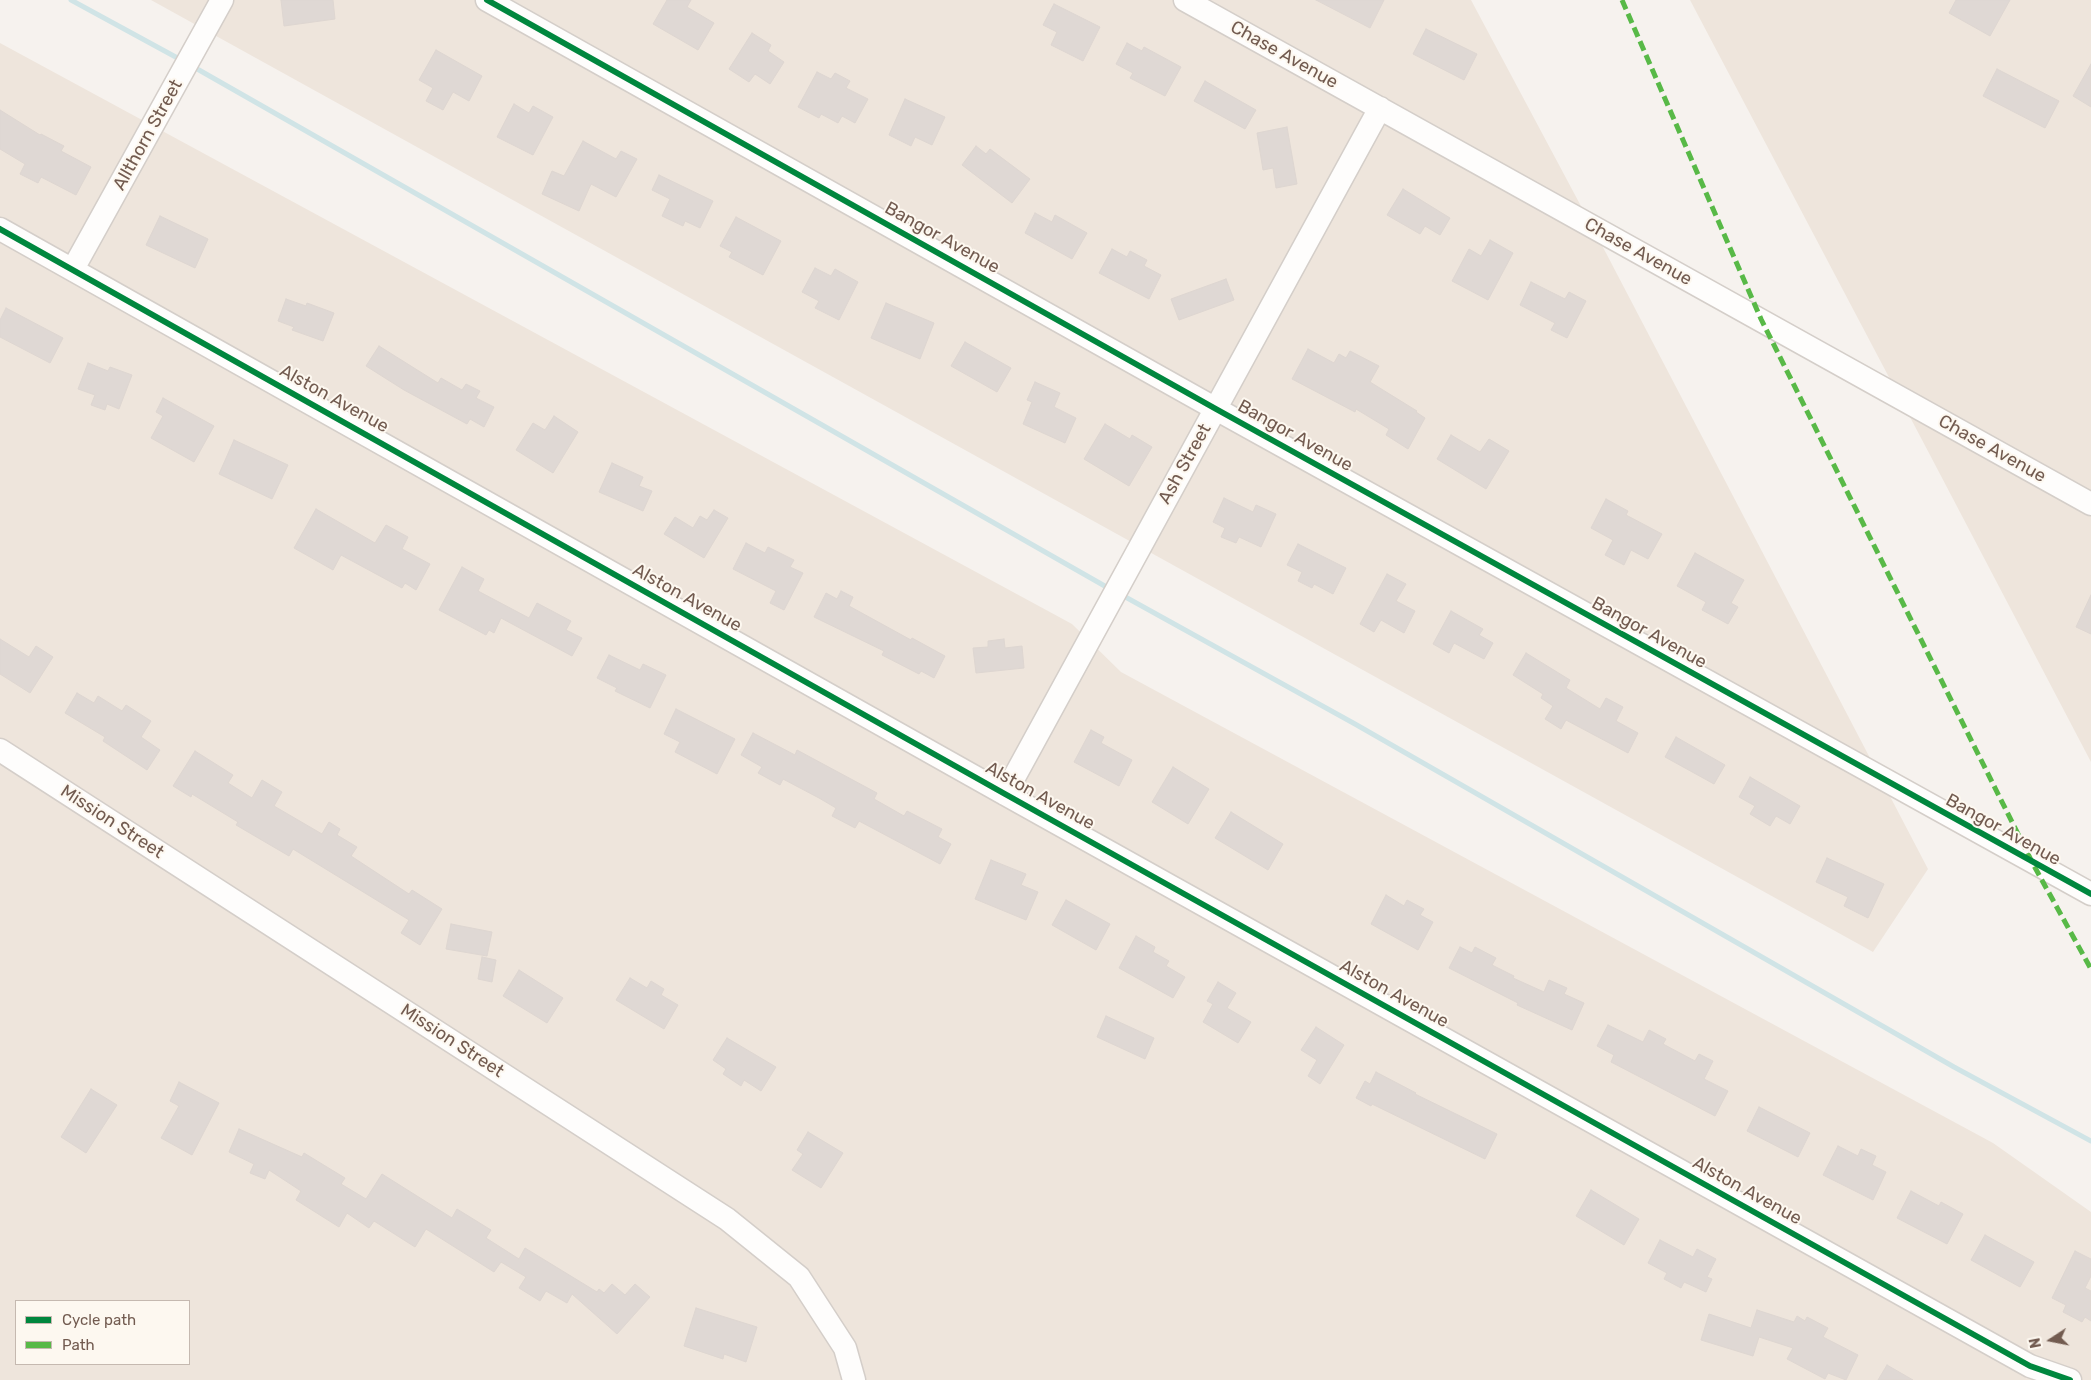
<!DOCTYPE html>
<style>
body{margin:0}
#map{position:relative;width:2091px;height:1380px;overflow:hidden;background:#f6f2ee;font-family:Rubik,sans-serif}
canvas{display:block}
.legend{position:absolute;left:15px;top:1300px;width:175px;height:65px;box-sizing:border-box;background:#fdf8f0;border:1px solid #c5b9b0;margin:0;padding:6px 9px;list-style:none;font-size:15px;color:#725b50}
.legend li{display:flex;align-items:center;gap:10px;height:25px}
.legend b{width:25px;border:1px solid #c5b9b0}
.north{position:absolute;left:2026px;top:1315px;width:50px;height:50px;-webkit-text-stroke:4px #fdf8f0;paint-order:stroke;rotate:259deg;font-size:14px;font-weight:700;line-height:20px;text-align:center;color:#725b50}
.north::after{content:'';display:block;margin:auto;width:18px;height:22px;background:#725b50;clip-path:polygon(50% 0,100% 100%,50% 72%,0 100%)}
</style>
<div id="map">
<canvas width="2091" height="1380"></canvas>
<ul class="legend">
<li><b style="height:6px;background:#00873e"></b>Cycle path</li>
<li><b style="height:6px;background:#58b947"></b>Path</li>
</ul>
<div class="north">N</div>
</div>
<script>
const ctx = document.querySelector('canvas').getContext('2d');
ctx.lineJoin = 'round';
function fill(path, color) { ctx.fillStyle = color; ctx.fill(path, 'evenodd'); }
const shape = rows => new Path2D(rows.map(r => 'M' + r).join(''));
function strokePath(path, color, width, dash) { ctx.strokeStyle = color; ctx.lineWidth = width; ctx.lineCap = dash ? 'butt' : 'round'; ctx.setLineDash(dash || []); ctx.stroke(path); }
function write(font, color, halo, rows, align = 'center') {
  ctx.font = font + ' Rubik,sans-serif'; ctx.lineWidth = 4; ctx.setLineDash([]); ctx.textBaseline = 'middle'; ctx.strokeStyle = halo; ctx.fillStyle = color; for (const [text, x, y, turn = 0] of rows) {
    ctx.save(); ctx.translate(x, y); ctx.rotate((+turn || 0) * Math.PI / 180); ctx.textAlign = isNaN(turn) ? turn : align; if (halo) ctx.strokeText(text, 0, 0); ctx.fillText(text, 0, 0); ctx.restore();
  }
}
const residential = shape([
 [151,0,1471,0,1606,253,1928,869,1873,952],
 [1690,0,2091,0,2091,762,1930,455],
 [0,43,1072,624,1121,672,1993,1143,2091,1212,2091,1380,0,1380],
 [16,1301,189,1301,189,1364,16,1364]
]);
const stream = shape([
 [71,0,183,61],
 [192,66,1110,589],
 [1120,594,1355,724,1954,1067,2091,1141]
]);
const building = shape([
 [281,0,333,0,335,19,284,26,281,0],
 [667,0,691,0,687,7,714,23,698,50,653,24,667,0],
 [1316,0,1384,0,1370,28,1316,0],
 [1956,0,2010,0,1990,36,1949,13,1956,0],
 [1054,4,1100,27,1083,61,1051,45,1057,32,1043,25,1054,4],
 [1426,29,1477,54,1464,80,1413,54,1426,29],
 [752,33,771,45,768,51,784,62,770,84,755,74,749,82,729,69,752,33],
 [1127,43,1142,51,1144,47,1181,67,1165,96,1130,78,1133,73,1116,64,1127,43],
 [436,50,482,76,469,101,453,92,443,110,426,101,433,88,419,80,436,50],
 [2091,64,2091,107,2073,96,2091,64],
 [1997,69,2059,101,2045,128,1983,96,1997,69],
 [817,72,831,79,835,73,850,81,846,88,868,99,855,123,842,116,838,123,821,114,819,118,798,107,817,72],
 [1205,81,1256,110,1245,129,1194,101,1205,81],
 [905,99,945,117,932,145,915,137,911,146,889,135,905,99],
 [514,104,529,113,533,106,553,117,533,155,497,137,514,104],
 [0,110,40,135,41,134,64,146,61,151,91,167,76,195,41,177,38,183,20,174,25,164,0,149,0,110],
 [1287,127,1297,184,1276,188,1273,168,1263,170,1257,133,1287,127],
 [583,141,616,159,621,151,637,159,616,197,591,184,579,211,542,194,552,171,564,176,583,141],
 [976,146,986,154,990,149,1030,179,1012,203,962,165,976,146],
 [659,175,713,201,700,228,685,221,683,226,662,216,670,199,652,190,659,175],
 [1403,189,1450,218,1440,235,1425,226,1420,234,1387,215,1403,189],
 [1035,213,1052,222,1055,215,1087,233,1072,259,1025,233,1035,213],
 [160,216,208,239,195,268,146,245,160,216],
 [736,217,781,241,763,275,729,257,732,252,720,246,736,217],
 [1490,240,1513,253,1488,300,1452,281,1469,249,1481,256,1490,240],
 [1112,249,1127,257,1130,251,1147,260,1144,266,1161,275,1149,299,1099,273,1112,249],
 [815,268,831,276,835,269,858,282,839,320,815,308,819,301,802,292,815,268],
 [1226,279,1234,300,1179,320,1171,299,1226,279],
 [1531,282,1565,299,1569,292,1586,301,1567,338,1551,330,1555,323,1520,305,1531,282],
 [286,299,306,306,307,303,334,313,323,341,292,330,294,327,278,321,286,299],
 [886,303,934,323,920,359,871,338,886,303],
 [6,308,63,338,50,363,0,337,0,320,6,308],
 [965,342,1011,368,997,392,951,366,965,342],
 [379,346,438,383,441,378,462,390,466,384,480,391,476,398,494,407,484,427,470,419,467,424,404,390,366,366,379,346],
 [1308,349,1334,363,1339,354,1346,358,1350,351,1379,366,1370,382,1417,411,1416,412,1425,418,1408,449,1386,435,1389,429,1356,409,1355,412,1292,379,1308,349],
 [88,363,108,371,110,367,132,375,119,409,107,404,105,410,91,405,95,395,78,389,88,363],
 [1035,382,1060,393,1054,407,1076,418,1065,443,1023,424,1032,402,1027,400,1035,382],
 [163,398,214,426,194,462,151,438,163,416,156,412,163,398],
 [554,416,578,432,553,473,516,450,533,423,545,430,554,416],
 [1105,424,1130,439,1132,435,1152,447,1129,486,1084,459,1105,424],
 [1451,435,1480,452,1489,439,1509,451,1486,489,1437,459,1451,435],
 [234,440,288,465,272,499,219,474,234,440],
 [612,463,643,477,639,486,652,491,643,511,599,492,612,463],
 [1224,498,1253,512,1256,505,1276,514,1261,547,1239,537,1236,543,1221,537,1225,528,1213,522,1224,498],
 [1606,499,1628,511,1626,515,1662,534,1648,559,1631,550,1624,565,1605,555,1613,540,1591,528,1606,499],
 [316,509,375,543,386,525,408,537,402,549,430,564,416,590,405,583,402,588,341,555,333,570,294,548,316,509],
 [714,510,728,518,704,558,664,534,675,517,693,528,700,516,707,520,714,510],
 [746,543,765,553,768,547,794,560,790,567,803,573,784,610,770,603,776,591,733,569,746,543],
 [1298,544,1346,568,1333,594,1314,584,1312,588,1298,581,1302,572,1287,565,1298,544],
 [1695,553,1744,580,1731,603,1738,607,1728,624,1702,610,1706,602,1677,586,1695,553],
 [462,567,484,579,478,591,529,618,537,603,571,621,566,630,582,638,572,656,501,618,494,633,489,630,486,635,439,610,462,567],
 [1387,574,1406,584,1396,601,1415,611,1404,633,1381,620,1374,632,1360,624,1387,574],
 [841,591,853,597,849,606,911,640,912,638,945,656,934,678,921,671,919,674,882,655,884,651,814,617,826,593,837,599,841,591],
 [2091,595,2091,634,2076,627,2091,595],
 [1451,611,1483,629,1479,635,1493,643,1484,659,1454,643,1449,653,1433,644,1451,611],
 [0,639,29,657,36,646,53,657,30,693,0,674,0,639],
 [1004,639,1005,648,1022,646,1024,668,976,673,973,648,988,647,988,641,1004,639],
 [1526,653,1570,680,1566,688,1600,709,1606,698,1623,707,1616,721,1638,733,1628,753,1566,720,1561,729,1545,719,1553,706,1541,698,1543,694,1513,675,1526,653],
 [609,655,640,670,643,664,666,675,650,708,615,691,617,688,597,678,609,655],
 [77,693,94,703,98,696,122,711,126,705,151,721,141,737,160,750,147,770,103,741,105,737,65,713,77,693],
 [676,709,735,739,717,774,675,752,680,742,664,734,676,709],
 [1091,730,1104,737,1101,743,1132,760,1119,786,1074,762,1091,730],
 [753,733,795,755,797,750,877,793,874,799,904,816,907,811,942,829,938,837,951,844,940,864,859,821,855,828,832,816,836,808,819,798,783,779,780,785,758,773,762,767,741,755,753,733],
 [1676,737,1725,765,1714,784,1665,757,1676,737],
 [195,751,233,775,228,783,252,798,262,780,282,792,274,806,322,834,329,822,340,829,337,835,357,847,351,856,409,894,412,890,442,909,420,945,401,933,409,920,293,849,289,856,236,825,238,822,192,794,191,797,173,786,195,751],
 [1173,767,1209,789,1188,824,1152,802,1173,767],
 [1750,777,1800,806,1790,824,1776,816,1770,826,1750,814,1755,806,1739,797,1750,777],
 [1231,812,1283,844,1268,870,1215,838,1231,812],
 [1827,858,1884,884,1868,918,1844,906,1848,897,1816,882,1827,858],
 [991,860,1026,874,1021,885,1038,892,1026,920,975,899,991,860],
 [1386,895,1404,906,1407,900,1424,909,1420,915,1433,922,1418,950,1371,924,1386,895],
 [1066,900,1110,924,1096,950,1052,925,1066,900],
 [451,924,492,932,487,956,446,949,451,924],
 [1136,936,1155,947,1153,952,1169,961,1166,966,1185,977,1173,998,1119,968,1136,936],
 [1460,947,1472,953,1475,947,1496,958,1492,965,1514,976,1513,978,1544,992,1549,980,1567,988,1564,994,1584,1003,1572,1030,1517,1005,1518,1003,1449,968,1460,947],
 [482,957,496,960,492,982,478,979,482,957],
 [519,970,563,998,547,1023,503,996,519,970],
 [630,978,647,988,651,981,664,989,661,995,678,1005,664,1029,616,1000,630,978],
 [1218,982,1236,993,1227,1008,1251,1022,1238,1043,1203,1022,1213,1004,1207,1001,1218,982],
 [1106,1016,1154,1038,1145,1059,1097,1037,1106,1016],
 [1608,1025,1643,1042,1649,1030,1666,1039,1663,1044,1695,1061,1699,1054,1713,1061,1704,1079,1728,1091,1715,1116,1611,1062,1614,1055,1597,1046,1608,1025],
 [1316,1027,1344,1045,1320,1084,1308,1076,1317,1060,1301,1050,1316,1027],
 [727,1038,776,1067,761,1091,744,1080,741,1086,723,1074,726,1069,713,1060,727,1038],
 [1376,1072,1416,1093,1415,1094,1497,1134,1485,1159,1372,1104,1371,1106,1356,1098,1365,1081,1370,1084,1376,1072],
 [179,1082,219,1103,192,1155,161,1138,179,1106,170,1101,179,1082],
 [91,1089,117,1105,86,1153,61,1137,91,1089],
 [1759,1107,1810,1133,1798,1157,1747,1131,1759,1107],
 [239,1129,302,1157,304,1153,345,1178,341,1184,366,1199,382,1174,452,1218,457,1209,491,1230,486,1238,519,1259,525,1248,597,1292,599,1289,604,1293,612,1284,625,1295,635,1284,650,1297,617,1334,572,1294,567,1303,546,1291,540,1301,519,1288,526,1277,501,1262,494,1272,426,1229,415,1247,374,1221,369,1228,347,1213,339,1227,296,1200,301,1191,269,1170,265,1179,250,1173,254,1164,229,1152,239,1129],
 [808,1132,843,1153,821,1188,792,1170,803,1154,797,1150,808,1132],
 [1838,1146,1858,1156,1861,1149,1876,1156,1872,1165,1886,1172,1873,1200,1823,1175,1838,1146],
 [1591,1190,1639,1219,1624,1245,1576,1216,1591,1190],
 [1911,1191,1939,1206,1941,1202,1963,1214,1947,1244,1897,1218,1911,1191],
 [1985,1235,2034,1262,2020,1287,1971,1260,1985,1235],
 [1660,1240,1693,1257,1697,1249,1716,1259,1707,1277,1712,1279,1706,1292,1684,1282,1681,1288,1664,1279,1667,1273,1648,1263,1660,1240],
 [2075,1251,2091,1259,2091,1276,2085,1288,2091,1291,2091,1321,2085,1317,2082,1322,2063,1312,2066,1305,2052,1298,2075,1251],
 [696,1308,757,1327,746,1362,724,1354,723,1359,684,1346,696,1308],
 [1757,1310,1794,1322,1797,1316,1805,1321,1807,1317,1828,1328,1823,1337,1858,1355,1846,1380,1828,1373,1825,1379,1787,1359,1793,1348,1759,1337,1753,1356,1701,1340,1709,1314,1751,1328,1757,1310],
 [1887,1365,1913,1380,1878,1380,1887,1365]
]);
const minor = shape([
 [487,0,1216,409,2091,894],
 [1185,0,2091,504],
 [0,229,1005,794,2030,1366,2070,1380],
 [73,269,222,0],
 [0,750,727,1219,799,1277,845,1348,854,1380],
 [1005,794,1380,108]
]);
const quiet = shape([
 [1622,0,1761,319,2033,864,2091,969]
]);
const cycleway = shape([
 [487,0,1216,409,2091,894],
 [0,229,1005,794,2030,1366,2070,1380]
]);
const streetNames = [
 ["Chase Avenue",1284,55,29],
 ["Allthorn Street",148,135,-61],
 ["Bangor Avenue",942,238,29],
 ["Chase Avenue",1638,252,29],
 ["Alston Avenue",334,399,29],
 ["Bangor Avenue",1295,436,29],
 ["Chase Avenue",1992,449,29],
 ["Ash Street",1185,464,-61],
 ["Alston Avenue",687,598,29],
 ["Bangor Avenue",1649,633,29],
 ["Alston Avenue",1040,796,29],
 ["Mission Street",112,822,33],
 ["Bangor Avenue",2003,830,29],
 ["Alston Avenue",1394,994,29],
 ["Mission Street",452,1041,33],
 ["Alston Avenue",1747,1191,29]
];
fill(residential, '#eee5dc');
strokePath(stream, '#d0e4e6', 5);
fill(building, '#dfd8d4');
strokePath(building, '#ded6d1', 1);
strokePath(minor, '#d4cec9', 25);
strokePath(minor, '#fefdfc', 22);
strokePath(quiet, '#58b947', 5, [10, 5]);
strokePath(cycleway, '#00873e', 6);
write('18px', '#725b50', '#fdf8f0', streetNames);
</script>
